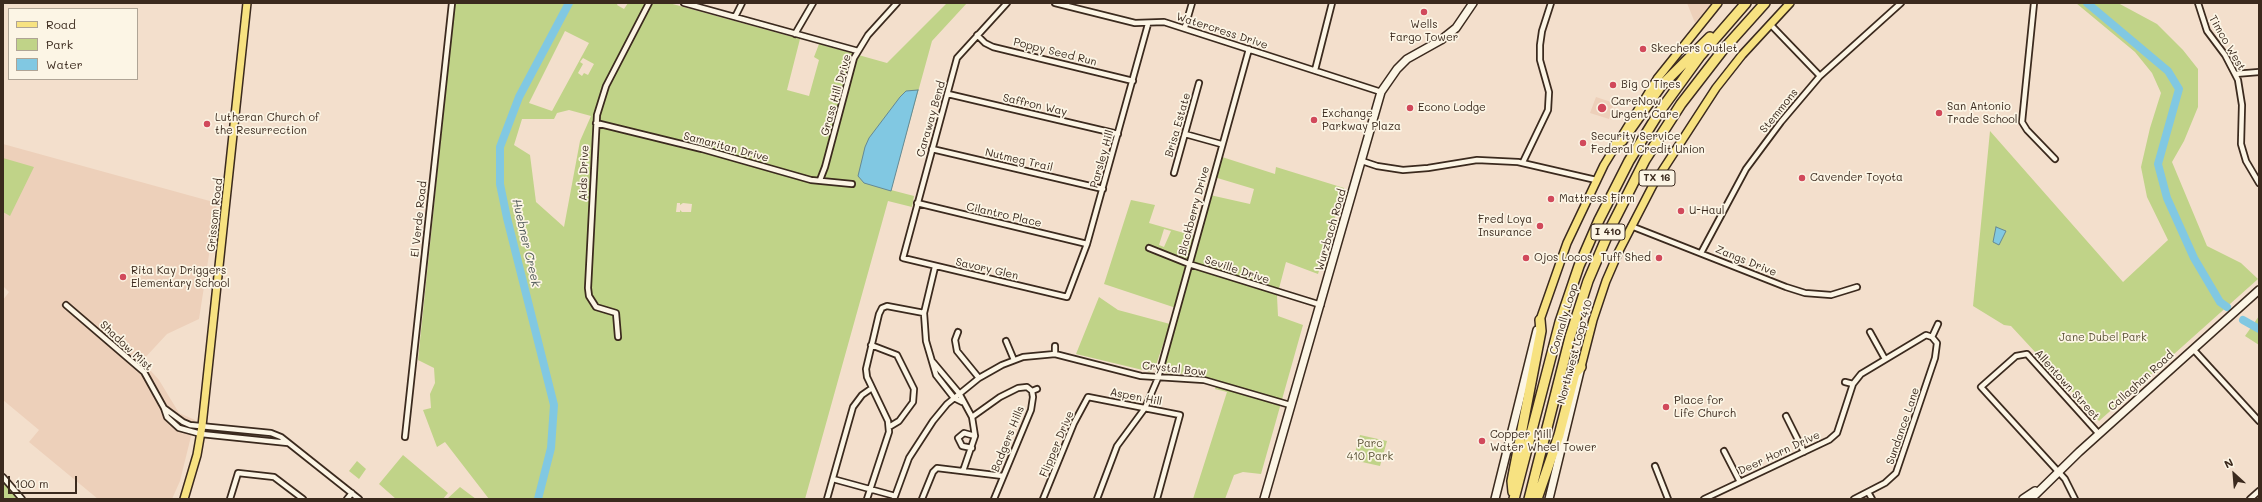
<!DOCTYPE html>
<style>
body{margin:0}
#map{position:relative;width:2262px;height:502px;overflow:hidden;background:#f3dfcc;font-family:Mali,sans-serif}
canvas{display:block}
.frame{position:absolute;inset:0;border:4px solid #3b2a1e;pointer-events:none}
.legend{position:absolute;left:8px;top:8px;width:130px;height:72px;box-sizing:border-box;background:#fcf5e5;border:1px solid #afa495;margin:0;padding:5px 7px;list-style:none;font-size:12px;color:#3b2a1e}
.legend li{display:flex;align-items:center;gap:8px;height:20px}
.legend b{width:20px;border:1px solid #afa495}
.north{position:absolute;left:2214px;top:454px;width:40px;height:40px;-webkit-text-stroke:3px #fcf5e5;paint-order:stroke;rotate:334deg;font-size:11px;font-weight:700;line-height:16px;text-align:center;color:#3b2a1e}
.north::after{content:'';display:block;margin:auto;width:14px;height:18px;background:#3b2a1e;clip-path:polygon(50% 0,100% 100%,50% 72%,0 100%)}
.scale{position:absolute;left:8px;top:476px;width:69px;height:18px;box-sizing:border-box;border:2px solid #3b2a1e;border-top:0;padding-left:5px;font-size:12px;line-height:14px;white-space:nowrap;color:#3b2a1e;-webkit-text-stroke:3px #fcf5e5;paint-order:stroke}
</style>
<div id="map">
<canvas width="2262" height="502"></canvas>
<div class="frame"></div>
<ul class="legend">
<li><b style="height:5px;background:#f7e281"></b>Road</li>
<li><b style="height:11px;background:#c0d388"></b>Park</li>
<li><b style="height:11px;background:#81c8e2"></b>Water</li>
</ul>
<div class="north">N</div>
<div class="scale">100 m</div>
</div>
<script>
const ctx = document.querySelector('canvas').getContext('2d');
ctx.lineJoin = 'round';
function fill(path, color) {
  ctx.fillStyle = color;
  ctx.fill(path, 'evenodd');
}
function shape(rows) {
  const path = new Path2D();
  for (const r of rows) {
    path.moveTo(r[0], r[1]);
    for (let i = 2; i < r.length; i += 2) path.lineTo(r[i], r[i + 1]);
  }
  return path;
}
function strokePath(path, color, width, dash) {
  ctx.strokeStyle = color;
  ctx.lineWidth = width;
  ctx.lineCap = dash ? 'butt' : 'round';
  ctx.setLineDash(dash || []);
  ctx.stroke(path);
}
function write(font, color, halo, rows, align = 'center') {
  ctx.font = font + ' Mali,sans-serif';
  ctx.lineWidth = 3.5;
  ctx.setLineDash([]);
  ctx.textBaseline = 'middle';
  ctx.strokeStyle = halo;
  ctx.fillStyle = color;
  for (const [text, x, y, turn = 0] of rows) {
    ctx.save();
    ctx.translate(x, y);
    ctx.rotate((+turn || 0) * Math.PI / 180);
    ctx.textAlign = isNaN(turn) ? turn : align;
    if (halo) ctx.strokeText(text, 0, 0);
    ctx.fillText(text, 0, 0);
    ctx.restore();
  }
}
const built = shape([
 [1687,3,1712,3,1695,23],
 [1596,97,1614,103,1609,119,1590,113],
 [3,144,217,203,199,319,167,334,142,361,159,380,179,413,195,420,180,481,172,499,98,499,29,442,39,430,3,400,3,300,9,292,3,286]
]);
const green = shape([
 [455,3,618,3,617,5,624,9,628,3,669,3,800,39,787,90,809,96,819,60,814,57,819,44,887,63,947,3,967,3,932,41,891,190,914,196,912,207,888,201,805,499,489,499,445,442,437,447,423,410,431,408,430,394,435,383,434,368,418,360],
 [565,31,589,43,552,111,529,103],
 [583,58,594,64,588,75,584,73,582,76,578,73,583,64,580,62],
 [569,110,591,116,580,141,564,227,536,202,530,155,514,145,522,119,554,119,557,113],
 [677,203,680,203,680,205,683,203,692,204,691,212,682,212,680,210,680,212,676,212],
 [2076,3,2118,3,2157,24,2183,50,2198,69,2198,107,2184,141,2172,162,2207,246,2241,263,2258,279,2099,421,2011,326,2004,325,1973,306,1990,131,2123,282,2168,240,2147,197,2141,167,2150,128,2161,93,2152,73,2135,52],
 [1219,156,1275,174,1276,167,1344,188,1318,274,1286,262,1277,296,1278,316,1303,325,1261,474,1243,472,1234,475,1225,499,1193,499,1227,392,1215,389,1218,380,1186,374,1166,373,1163,368,1179,309,1104,284,1131,200,1155,205,1149,223,1198,237,1210,195,1250,204,1254,189,1214,177],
 [1164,229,1171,231,1164,247,1159,245],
 [3,158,34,167,10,216,3,212],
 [1099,297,1118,310,1170,324,1155,368,1151,372,1076,354],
 [2259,316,2259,345,2245,336],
 [1360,435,1387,441,1380,466,1353,460],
 [403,455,448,493,443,499,396,499,379,484],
 [357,461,366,469,359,479,349,471],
 [3,481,7,485,17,499,3,499],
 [460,487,476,499,447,499]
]);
const water = shape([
 [918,90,891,191,864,183,858,176,865,147,869,138,900,97,906,91,918,90],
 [1996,227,2006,231,1999,245,1993,242,1996,227]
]);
const river = shape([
 [2087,3,2168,71,2179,89,2158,164,2167,198,2194,258,2220,302,2227,307],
 [2243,320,2259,329],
 [538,499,551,448,554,405,507,218,500,184,500,147,519,97,569,3]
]);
const minor = shape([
 [684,3,858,51],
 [1007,3,957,58,903,258,1067,297,1087,244,1148,24],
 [1055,3,1135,23,1164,22,1381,92],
 [2034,3,2022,122,2027,130,2055,159],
 [2198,3,2207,31,2225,55,2238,80,2242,105,2241,144,2246,161,2259,183],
 [735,17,742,3],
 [1770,24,1820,76],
 [1185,27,1192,3],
 [795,34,813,3],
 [977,35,985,43,993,47,1133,81],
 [1315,70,1332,3],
 [2235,74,2259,72],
 [948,94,1118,134],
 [596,123,702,149,811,180,852,184],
 [1185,134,1221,144],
 [932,149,1103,189],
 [1362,161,1377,166,1403,170,1428,168,1477,160,1518,162,1596,180],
 [1523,162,1548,110,1549,92,1540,60,1540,45,1542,31,1551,3],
 [1174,173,1199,83],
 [820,180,825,167,854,58,868,35,897,3],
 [917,203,1087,244],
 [1631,226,1786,287,1805,293,1831,295,1857,287],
 [1149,248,1189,264,1321,305],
 [1701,253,1746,169,1781,122,1820,76,1901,3],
 [935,267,924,313,926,341,936,375,954,398,962,402],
 [66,305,144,372,164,408,167,417,179,428,201,434,288,443],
 [958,332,955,340,957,351,979,378],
 [1870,332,1885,359],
 [618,337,616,313,596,307,589,296,588,288,597,115,606,86,649,3],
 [1932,337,1938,324],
 [1006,341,1014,360],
 [871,345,897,355,914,389,913,402,899,421,889,427],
 [2193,349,2259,421],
 [1055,354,1055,346],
 [933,362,959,393,972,417,975,436,963,471],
 [1845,382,1853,384],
 [1032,391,1037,389],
 [164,408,183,422,190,425,271,433,281,437,359,499],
 [1786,416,1804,452],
 [972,417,1000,397,1018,388,1027,387,1032,391],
 [405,437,452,3],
 [972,448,962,446,958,438,964,433,975,436],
 [1724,451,1740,482],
 [1655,466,1668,499],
 [3,477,22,499],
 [833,479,895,496],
 [1868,492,1872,499],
 [230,499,238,473,274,477,303,499],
 [347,499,352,493],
 [827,499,853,407,862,395,872,388],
 [867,499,889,432,888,421,867,377,866,369,879,314,882,308,887,306,924,313],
 [894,499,909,458,933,421,947,404,979,378,1002,365,1023,357,1055,354,1141,376,1204,380,1290,405],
 [922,499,933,472,937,468,1003,476],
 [994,499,1031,410,1033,397,1032,391],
 [1043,499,1074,423,1088,397,1180,415,1157,499],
 [1097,499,1117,446,1145,408,1158,378,1249,49],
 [1704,499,1829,440,1837,433,1853,384,1861,374,1926,335,1932,337],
 [1854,499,1885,483,1896,473,1935,358,1937,343,1932,337],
 [2075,499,2065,479,1981,387,2016,356,2027,354,2099,434],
 [2250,499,2259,491]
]);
const secondary = shape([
 [1264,499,1381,92,1397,69,1407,59,1441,40,1456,28,1473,3],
 [1495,499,1537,330],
 [1549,499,1581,367],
 [2023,499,2035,491],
 [2031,499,2079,452,2259,290]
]);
const primary = shape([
 [1540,320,1567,243,1604,165,1657,79,1718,3],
 [1581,367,1593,320,1606,281,1619,251,1653,185,1716,88,1742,55,1790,3],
 [184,499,197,455,202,426,247,3]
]);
const motorway = shape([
 [1616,144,1622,141,1661,86,1710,37],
 [1513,492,1512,481,1541,331,1540,320],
 [1514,499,1560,322,1579,266,1599,220,1629,161,1660,111,1700,56,1746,3],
 [1529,499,1570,337,1588,281,1611,227,1645,160,1681,104,1722,51,1765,3],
 [1537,499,1559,435,1575,373,1581,367]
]);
const markers = [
 [1424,12,4,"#d1495b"],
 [1643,49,4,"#d1495b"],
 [1613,85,4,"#d1495b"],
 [1410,108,4,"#d1495b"],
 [1602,108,5,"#d1495b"],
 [1939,113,4,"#d1495b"],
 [1314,120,4,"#d1495b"],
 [207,124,4,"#d1495b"],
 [1583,143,4,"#d1495b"],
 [1802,178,4,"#d1495b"],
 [1551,199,4,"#d1495b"],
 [1681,211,4,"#d1495b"],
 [1540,226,4,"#d1495b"],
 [1526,258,4,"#d1495b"],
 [1659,258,4,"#d1495b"],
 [123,277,4,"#d1495b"],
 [1666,407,4,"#d1495b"],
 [1482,441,4,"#d1495b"]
];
const shields = [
 [1657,178,36],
 [1608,232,34]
];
const shieldNames = [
 ["TX 16",1657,178],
 ["I 410",1608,232]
];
const poiNames = [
 ["Wells",1424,25,"center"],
 ["Fargo Tower",1424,38,"center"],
 ["Skechers Outlet",1651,49],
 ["Big O Tires",1621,85],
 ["CareNow",1611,102],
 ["Urgent Care",1611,115],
 ["San Antonio",1947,107],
 ["Trade School",1947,120],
 ["Econo Lodge",1418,108],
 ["Exchange",1322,114],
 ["Parkway Plaza",1322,127],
 ["Lutheran Church of",215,118],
 ["the Resurrection",215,131],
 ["Security Service",1591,137],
 ["Federal Credit Union",1591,150],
 ["Cavender Toyota",1810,178],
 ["Mattress Firm",1559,199],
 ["U-Haul",1689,211],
 ["Fred Loya",1532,220,"right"],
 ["Insurance",1532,233,"right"],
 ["Ojos Locos",1534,258],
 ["Tuff Shed",1651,258,"right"],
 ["Rita Kay Driggers",131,271],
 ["Elementary School",131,284],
 ["Place for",1674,401],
 ["Life Church",1674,414],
 ["Copper Mill",1490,435],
 ["Water Wheel Tower",1490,448]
];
const streetNames = [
 ["Watercress Drive",1222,31,18],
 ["Timco West",2227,43,60],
 ["Poppy Seed Run",1055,52,14],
 ["Grass Hill Drive",836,95,-74],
 ["Saffron Way",1035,105,13],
 ["Stemmons",1779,111,-51],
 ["Caraway Bend",931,119,-74],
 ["Brisa Estate",1178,125,-74],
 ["Samaritan Drive",726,147,15],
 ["Parsley Hill",1102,159,-74],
 ["Nutmeg Trail",1019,160,13],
 ["Aids Drive",584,173,-88],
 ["Blackberry Drive",1194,211,-75],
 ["Grissom Road",215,215,-84],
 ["Cilantro Place",1004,215,13],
 ["El Verde Road",419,219,-84],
 ["Wurzbach Road",1331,230,-74],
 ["Zangs Drive",1746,261,22],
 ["Savory Glen",987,269,13],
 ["Seville Drive",1237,270,18],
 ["Connally Loop",1564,319,-73],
 ["Shadow Mist",126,346,43],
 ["Northwest Loop 410",1575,352,-75],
 ["Crystal Bow",1174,369,6],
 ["Callaghan Road",2141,381,-42],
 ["Allentown Street",2067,385,48],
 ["Aspen Hill",1136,397,11],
 ["Sundance Lane",1903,426,-71],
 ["Badgers Hills",1008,439,-68],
 ["Flipper Drive",1057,444,-67],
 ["Deer Horn Drive",1779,453,-25]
];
const parkNames = [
 ["Jane Dubel Park",2103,338],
 ["Parc",1370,444],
 ["410 Park",1370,457]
];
const waterNames = [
 ["Huebner Creek",526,243,77]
];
fill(built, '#edd0ba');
fill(green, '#c0d388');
fill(water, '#81c8e2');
strokePath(water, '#658994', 1);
strokePath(river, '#81c8e2', 8);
strokePath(minor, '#3b2a1e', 8);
strokePath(secondary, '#3b2a1e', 10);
strokePath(primary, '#3b2a1e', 10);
strokePath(motorway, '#3b2a1e', 12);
strokePath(minor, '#fcf5e5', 4.5);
strokePath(secondary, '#fcf5e5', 7);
strokePath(primary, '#f7e281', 7);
strokePath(motorway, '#f7e281', 9);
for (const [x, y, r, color] of markers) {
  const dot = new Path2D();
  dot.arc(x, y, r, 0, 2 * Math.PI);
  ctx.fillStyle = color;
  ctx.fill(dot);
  strokePath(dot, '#fcf5e5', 1.5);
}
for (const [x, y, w] of shields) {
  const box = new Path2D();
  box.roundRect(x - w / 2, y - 8, w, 16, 3);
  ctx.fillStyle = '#fcf5e5';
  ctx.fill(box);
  strokePath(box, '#3b2a1e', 1);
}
write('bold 10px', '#3b2a1e', null, shieldNames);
write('11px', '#3b2a1e', '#fcf5e5', poiNames, 'left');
write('11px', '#3b2a1e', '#fcf5e5', streetNames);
write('11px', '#5c5438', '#fcf5e5', parkNames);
write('italic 12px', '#505959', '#fcf5e5', waterNames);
</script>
